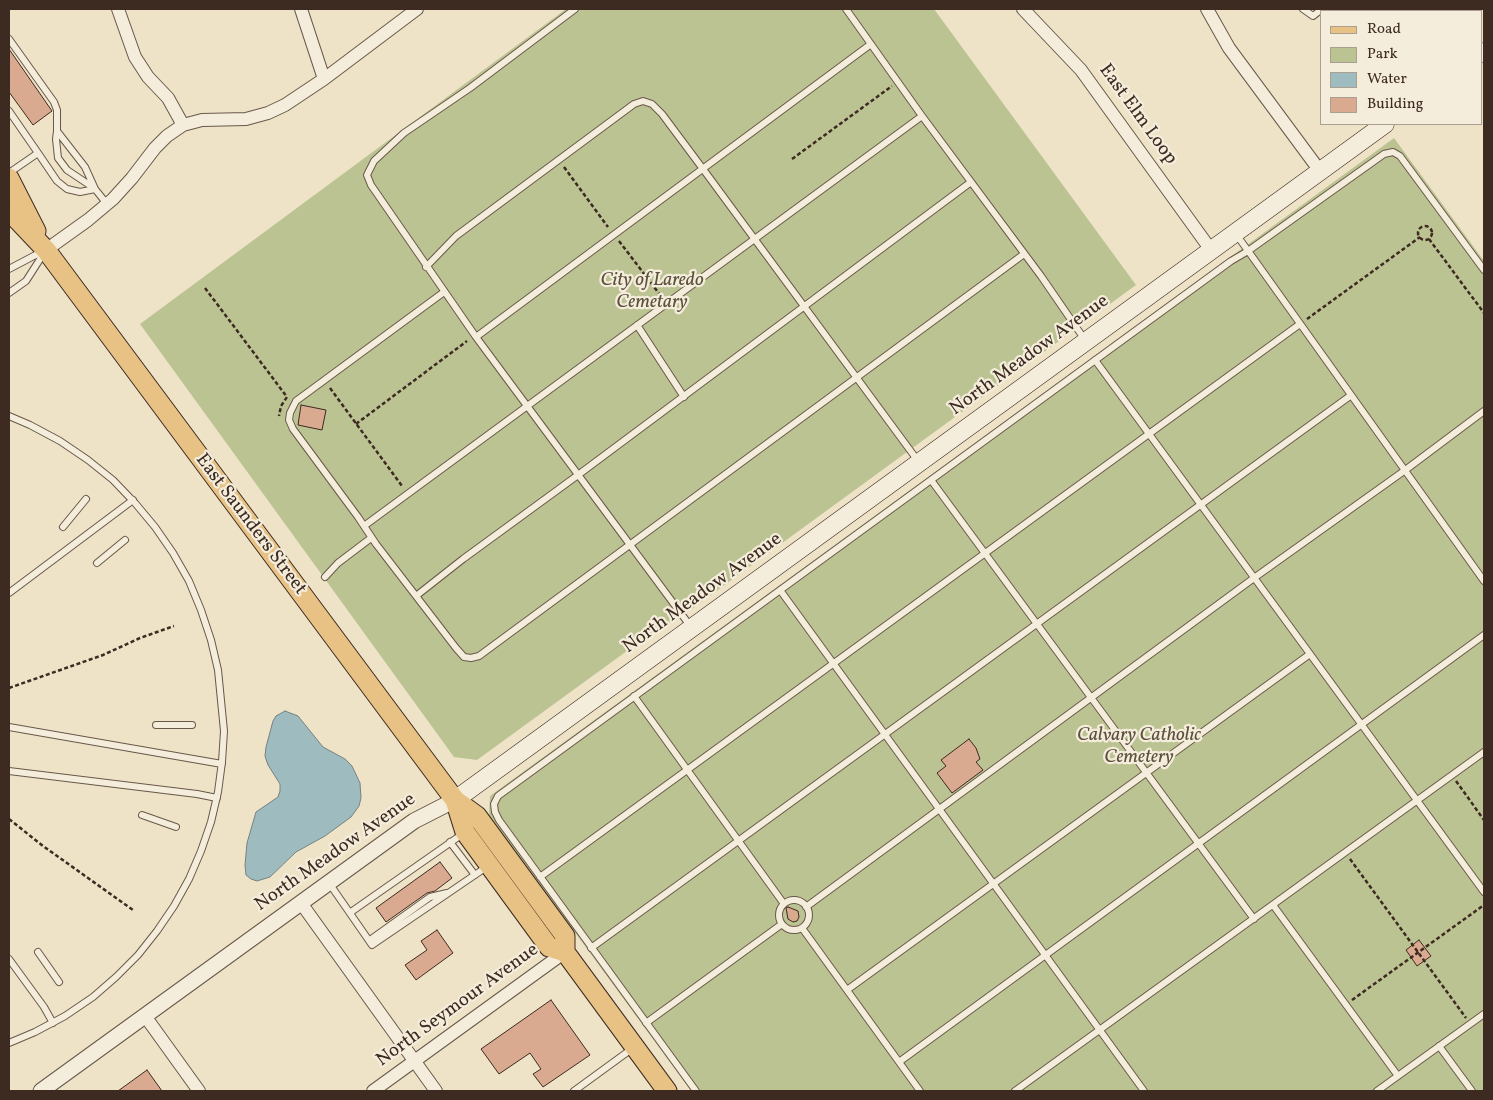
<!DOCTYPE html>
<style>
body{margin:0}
#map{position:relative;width:1493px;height:1100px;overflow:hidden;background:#eee3c7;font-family:Vollkorn,serif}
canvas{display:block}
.frame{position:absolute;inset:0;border:10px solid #3d2a21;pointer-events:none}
.legend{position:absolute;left:1320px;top:10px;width:162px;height:115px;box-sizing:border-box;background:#f4eddb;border:1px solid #ab9f91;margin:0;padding:6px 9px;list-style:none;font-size:15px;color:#3d2a21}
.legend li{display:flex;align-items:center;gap:10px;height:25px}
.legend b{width:25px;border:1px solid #ab9f91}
</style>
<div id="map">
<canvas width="1493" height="1100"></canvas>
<div class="frame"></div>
<ul class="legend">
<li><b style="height:6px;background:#e7c284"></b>Road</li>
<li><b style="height:14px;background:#bcc393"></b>Park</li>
<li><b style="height:14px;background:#9ebbc0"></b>Water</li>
<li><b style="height:14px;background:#d9a990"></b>Building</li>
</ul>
</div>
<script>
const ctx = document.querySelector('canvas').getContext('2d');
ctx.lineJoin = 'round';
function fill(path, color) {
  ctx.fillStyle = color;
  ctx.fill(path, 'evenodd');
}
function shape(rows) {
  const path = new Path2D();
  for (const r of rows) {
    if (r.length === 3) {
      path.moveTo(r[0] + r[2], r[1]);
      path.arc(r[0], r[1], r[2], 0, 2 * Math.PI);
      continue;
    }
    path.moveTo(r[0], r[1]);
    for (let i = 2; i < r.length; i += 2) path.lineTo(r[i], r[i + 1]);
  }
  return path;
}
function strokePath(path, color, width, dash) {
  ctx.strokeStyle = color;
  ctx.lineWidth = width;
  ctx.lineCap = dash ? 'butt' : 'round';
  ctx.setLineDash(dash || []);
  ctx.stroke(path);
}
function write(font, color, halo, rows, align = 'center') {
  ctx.font = font + ' Vollkorn,serif';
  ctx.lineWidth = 4.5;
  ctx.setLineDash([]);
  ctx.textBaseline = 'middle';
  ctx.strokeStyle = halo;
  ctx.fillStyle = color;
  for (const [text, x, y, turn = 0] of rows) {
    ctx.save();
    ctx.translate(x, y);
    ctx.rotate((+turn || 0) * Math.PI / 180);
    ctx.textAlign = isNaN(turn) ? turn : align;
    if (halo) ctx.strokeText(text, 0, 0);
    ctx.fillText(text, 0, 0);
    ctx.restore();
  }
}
const green = shape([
 [566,9,934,9,1136,285,678,619,653,632,477,760,454,757,140,324],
 [1394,138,1484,261,1484,1091,691,1091,489,815,490,796]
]);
const water = shape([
 [285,711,298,716,323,747,345,759,352,766,360,783,361,798,359,806,351,817,325,836,296,852,270,877,257,881,251,879,246,875,245,865,247,843,256,812,278,797,280,791,280,784,268,765,265,756,266,747,273,721,276,716,285,711]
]);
const building = shape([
 [9,49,52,111,33,125,9,92,9,49],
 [301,405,326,410,322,430,298,425,301,405],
 [969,739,976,748,980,759,976,762,983,770,952,793,937,773,946,766,941,760,969,739],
 [440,862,452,878,435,891,427,893,386,922,376,908,440,862],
 [788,907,798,911,799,917,797,921,793,922,788,919,786,908,788,907],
 [437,930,453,953,416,980,405,965,427,950,421,941,437,930],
 [1419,940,1431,956,1417,966,1406,950,1419,940],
 [551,1000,590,1055,543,1087,533,1074,541,1069,530,1053,499,1074,481,1049,551,1000],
 [147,1070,162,1091,118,1091,147,1070]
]);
const path = shape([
 [792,159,892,86],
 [564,167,608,227],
 [1425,233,7],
 [1429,239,1484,313],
 [619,241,661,296],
 [205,288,287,397,281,406,279,416],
 [1307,319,1420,237],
 [330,388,402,486],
 [356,424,467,341],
 [9,688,103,655,140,638,174,626],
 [1456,781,1484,820],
 [9,819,43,846,133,910],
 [1350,859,1466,1018],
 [1352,1000,1484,905]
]);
const service = shape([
 [575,9,470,88,404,133,374,161,367,175,371,185,476,337,691,627],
 [846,9,922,116,1041,276,1085,340],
 [1303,9,1313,16,1322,9],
 [9,39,54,102,57,110,57,131,85,167,95,189,107,204],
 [9,111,38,153,9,173],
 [57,131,56,139,58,158,67,170,94,188],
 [38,153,57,181,67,189,80,192,95,189],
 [1236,234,1484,581],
 [426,267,456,236,634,104,643,101,652,104,662,114,703,169,918,461],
 [9,269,45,250],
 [444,292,296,401,290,413,289,420,293,429,358,517,376,544,456,648,464,657,471,658,479,656,1024,254],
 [9,293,26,281,44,253],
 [637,325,684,397],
 [476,337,871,44],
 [1095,360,1484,892],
 [9,416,30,425,60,441,88,460,113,480,135,503,155,527,173,553,189,581,201,610,211,640,218,670,224,731,222,762,218,792,211,822,201,851,189,879,174,906,157,931,138,955,116,977,93,997,65,1016,35,1032,9,1043],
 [931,480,1254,919],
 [364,526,922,116],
 [63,527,86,499],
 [97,563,125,540],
 [325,577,338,563,371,538],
 [780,590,1144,1091],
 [9,593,133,500],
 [416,596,463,559,578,475,971,182],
 [634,696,784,904],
 [156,725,192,725],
 [9,727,222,764],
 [9,771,197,794,217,798],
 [142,815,176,827],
 [450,842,475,875],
 [540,877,1300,324],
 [329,883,372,945,488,866],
 [794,915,15],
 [1273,905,1398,1076],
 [806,907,1254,578,1404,471,1484,411],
 [351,912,464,833],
 [802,928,920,1091],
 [370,940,430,897,447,893],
 [591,948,1350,396],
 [38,952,59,982],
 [9,959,44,1007,53,1023],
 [847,990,1310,654],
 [646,1023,782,924],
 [1439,1046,1472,1091],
 [899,1062,1484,635],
 [574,1091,633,1048],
 [696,1091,499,820,495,812,494,804,498,796,1231,261,1248,251,1384,154,1393,152,1400,156,1484,270],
 [1015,1091,1484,752],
 [1377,1091,1484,1014]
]);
const minor = shape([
 [118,9,135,57,148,77,168,98,183,125],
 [301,9,324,79],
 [1023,9,1081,70,1211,250],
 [1207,9,1229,48,1320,171],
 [46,250,88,220,113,199,132,178,155,148,167,136,183,125,202,120,246,119,268,113,285,105,324,79,417,9],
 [301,903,436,1091],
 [145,1016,199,1091],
 [373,1091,565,952]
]);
const tertiary = shape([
 [41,1091,414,821,455,800]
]);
const secondary = shape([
 [1482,53,1484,52],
 [455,800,1385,124]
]);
const primary = shape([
 [9,178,36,231],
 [9,211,46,250,455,800,477,816,565,936,565,952,667,1091],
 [455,800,465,832,549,947,565,952]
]);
const streetNames = [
 ["East Elm Loop",1137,115,54],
 ["North Meadow Avenue",1030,356,-36],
 ["East Saunders Street",250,525,53],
 ["North Meadow Avenue",703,594,-36],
 ["North Meadow Avenue",336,853,-35],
 ["North Seymour Avenue",458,1006,-36]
];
const parkNames = [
 ["City of Laredo",652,282],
 ["Cemetary",652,304],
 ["Calvary Catholic",1139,737],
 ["Cemetery",1139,759]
];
fill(green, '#bcc393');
fill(water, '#9ebbc0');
strokePath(water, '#778180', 1);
fill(building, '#d9a990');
strokePath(building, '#3d2a21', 1);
strokePath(service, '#69584a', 8);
strokePath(minor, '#69584a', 14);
strokePath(tertiary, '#69584a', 17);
strokePath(secondary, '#3d2a21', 19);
strokePath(primary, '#3d2a21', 21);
strokePath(path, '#3d2a21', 2.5, [4, 2.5]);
strokePath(service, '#f4eddb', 6);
strokePath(minor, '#f4eddb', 12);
strokePath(tertiary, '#f4eddb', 15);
strokePath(secondary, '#f4eddb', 18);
strokePath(primary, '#e7c284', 19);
write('19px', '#3d2a21', '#f4eddb', streetNames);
write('italic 19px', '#5d503e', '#f4eddb', parkNames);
</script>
